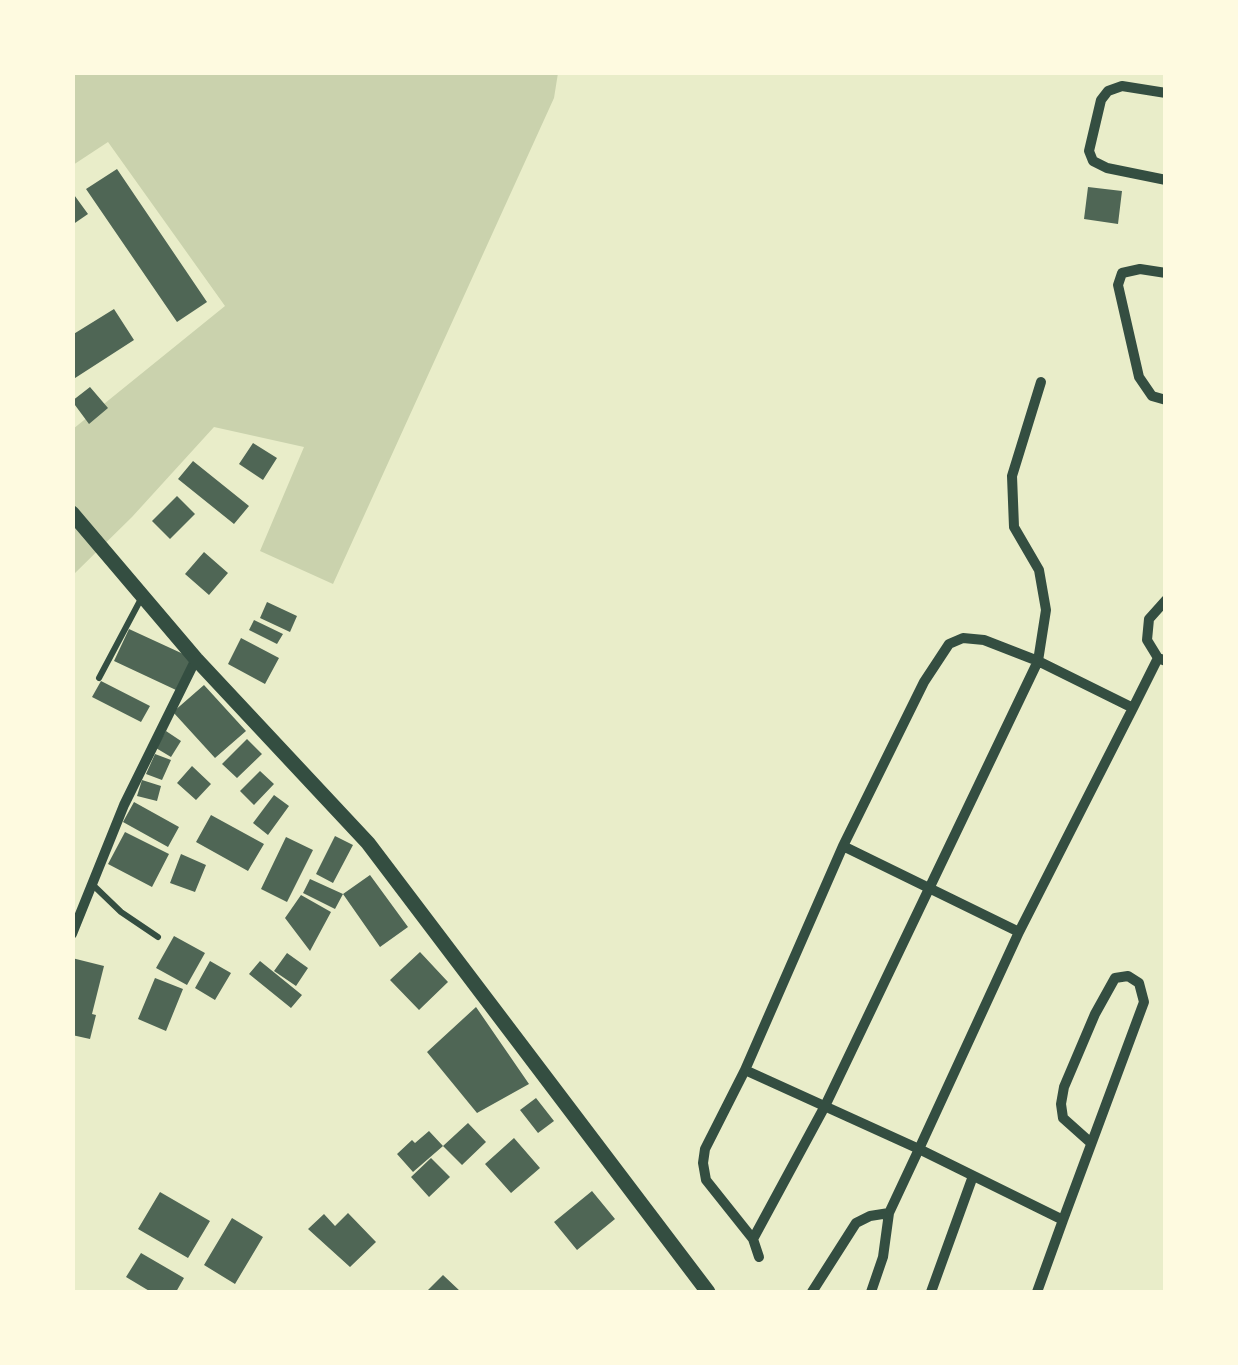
<!DOCTYPE html>
<style>
body{margin:0}
#map{position:relative;width:1238px;height:1365px;overflow:hidden;background:#e9edc9;font-family:"Archivo Narrow",sans-serif}
canvas{display:block}
.frame{position:absolute;inset:0;border:75px solid #fefae0;pointer-events:none}
</style>
<div id="map">
<canvas width="1238" height="1365"></canvas>
<div class="frame"></div>
</div>
<script>
const ctx = document.querySelector('canvas').getContext('2d');
ctx.lineJoin = 'round';
function fill(path, color) {
  ctx.fillStyle = color;
  ctx.fill(path, 'evenodd');
}
function shape(rows) {
  const path = new Path2D();
  for (const r of rows) {
    path.moveTo(r[0], r[1]);
    for (let i = 2; i < r.length; i += 2) path.lineTo(r[i], r[i + 1]);
  }
  return path;
}
function strokePath(path, color, width, dash) {
  ctx.strokeStyle = color;
  ctx.lineWidth = width;
  ctx.lineCap = dash ? 'butt' : 'round';
  ctx.setLineDash(dash || []);
  ctx.stroke(path);
}
const green = shape([
 [73,73,558,73,554,98,333,584,260,551,304,447,214,427,132,517,73,575,73,429,225,306,108,142,73,165]
]);
const building = shape([
 [117,169,207,302,177,322,86,189],
 [1088,187,1122,191,1118,224,1084,219],
 [72,192,88,214,72,225],
 [114,309,134,340,72,380,72,335],
 [90,387,108,408,89,424,72,401],
 [253,443,277,458,263,480,239,464],
 [193,461,249,506,234,524,178,479],
 [177,496,195,514,170,539,152,521],
 [204,552,228,573,209,595,185,574],
 [267,602,297,616,290,632,260,618],
 [254,620,283,634,277,644,249,630],
 [129,629,192,658,176,690,114,661],
 [241,638,279,658,265,684,228,664],
 [101,681,150,706,141,722,92,697],
 [204,685,246,731,215,758,173,712],
 [166,731,181,741,171,757,156,748],
 [247,739,262,754,237,778,222,764],
 [155,754,171,760,162,780,146,774],
 [192,766,211,784,196,800,177,783],
 [260,771,274,784,254,805,240,791],
 [142,780,161,786,157,801,137,796],
 [274,795,289,806,268,835,253,823],
 [134,802,179,827,168,847,123,822],
 [211,815,264,844,248,871,196,842],
 [125,832,169,854,152,887,108,864],
 [335,836,353,845,333,883,316,874],
 [286,837,313,850,287,902,261,889],
 [181,854,206,865,195,892,170,883],
 [370,875,408,927,380,947,343,894],
 [310,879,343,894,335,909,303,893],
 [301,895,331,912,310,951,285,918],
 [174,936,205,953,187,985,156,968],
 [420,952,448,982,419,1010,390,980],
 [287,953,308,968,296,986,274,971],
 [72,958,104,966,92,1014,96,1015,90,1039,72,1035],
 [210,961,231,973,215,1000,195,988],
 [260,961,302,995,291,1008,249,974],
 [155,978,183,989,166,1031,138,1019],
 [476,1007,529,1084,477,1113,427,1052],
 [536,1098,554,1121,538,1133,520,1110],
 [468,1123,486,1142,462,1165,443,1146],
 [429,1131,443,1146,413,1172,397,1154,412,1140,415,1143],
 [514,1138,540,1168,511,1193,485,1164],
 [431,1158,450,1177,429,1197,411,1177],
 [592,1191,615,1219,577,1250,554,1222],
 [160,1192,210,1221,188,1258,138,1229],
 [348,1213,376,1242,350,1267,308,1229,324,1214,335,1226],
 [232,1218,263,1237,235,1284,204,1265],
 [141,1253,184,1278,176,1292,151,1292,126,1277],
 [443,1275,461,1292,426,1292]
]);
const service = shape([
 [99,678,142,597],
 [93,885,121,912,158,937]
]);
const minor = shape([
 [1166,93,1122,86,1108,91,1101,100,1089,151,1093,161,1107,168,1166,180],
 [1166,273,1140,269,1122,273,1118,285,1139,377,1152,396,1166,400],
 [1166,600,1149,619,1147,640,1158,658,1166,661],
 [1133,708,1158,658],
 [843,846,1019,932],
 [72,934,124,805,196,659],
 [745,1070,919,1149,889,1213,883,1257,871,1292],
 [1063,1220,1144,1002,1139,983,1128,976,1115,978,1095,1014,1064,1087,1061,1104,1063,1118,1091,1143],
 [753,1239,825,1106,1038,661,1133,708,1019,932,919,1149,1063,1220,1037,1292],
 [759,1257,753,1239,706,1180,703,1163,705,1149,745,1070,843,846,924,682,949,644,963,638,984,640,1038,661,1046,610,1039,570,1014,527,1012,476,1041,382],
 [812,1292,856,1223,870,1216,889,1213],
 [931,1292,973,1176]
]);
const tertiary = shape([
 [72,513,196,659,368,843,708,1292]
]);
fill(green, '#cad2ad');
fill(building, '#4f6655');
strokePath(service, '#344e41', 6);
strokePath(minor, '#344e41', 10);
strokePath(tertiary, '#344e41', 15);
</script>
